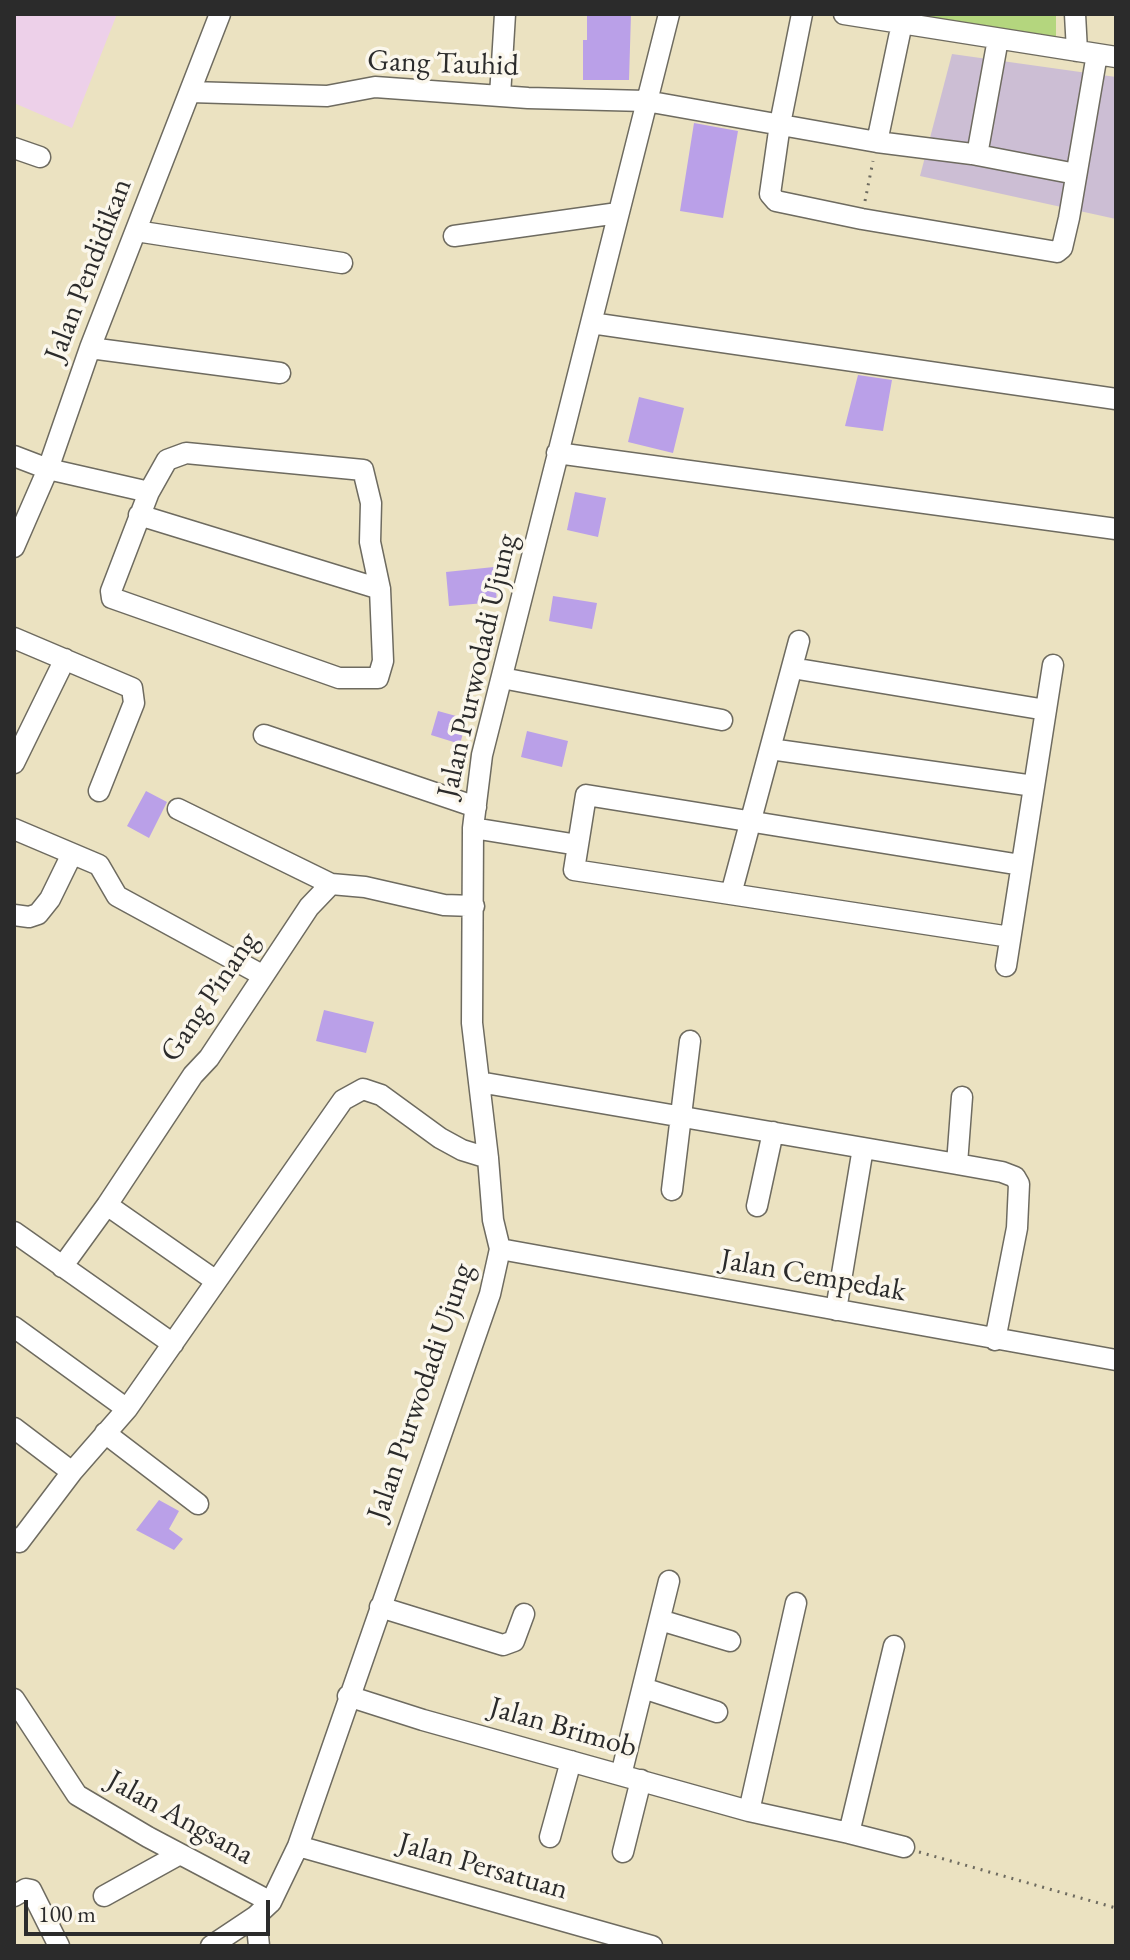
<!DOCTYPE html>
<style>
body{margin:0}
#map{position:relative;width:1130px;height:1960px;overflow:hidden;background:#ebe2c1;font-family:"EB Garamond",serif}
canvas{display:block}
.frame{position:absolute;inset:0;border:16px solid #2b2b2b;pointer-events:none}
.scale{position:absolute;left:24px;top:1900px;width:246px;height:36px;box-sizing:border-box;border:4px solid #2b2b2b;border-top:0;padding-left:10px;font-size:24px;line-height:28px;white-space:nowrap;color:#2b2b2b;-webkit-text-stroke:6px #fbf7ec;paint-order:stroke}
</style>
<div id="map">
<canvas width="1130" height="1960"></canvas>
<div class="frame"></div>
<div class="scale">100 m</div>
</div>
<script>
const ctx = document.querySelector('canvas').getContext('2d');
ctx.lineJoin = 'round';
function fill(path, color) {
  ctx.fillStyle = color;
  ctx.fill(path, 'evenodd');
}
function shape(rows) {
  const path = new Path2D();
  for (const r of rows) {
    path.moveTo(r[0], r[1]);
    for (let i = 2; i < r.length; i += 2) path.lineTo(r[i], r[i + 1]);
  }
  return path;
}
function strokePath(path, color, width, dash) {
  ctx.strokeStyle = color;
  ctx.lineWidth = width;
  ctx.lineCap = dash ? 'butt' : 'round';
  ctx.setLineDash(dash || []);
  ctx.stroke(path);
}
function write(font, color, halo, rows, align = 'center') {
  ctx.font = font + ' "EB Garamond",serif';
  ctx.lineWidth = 7;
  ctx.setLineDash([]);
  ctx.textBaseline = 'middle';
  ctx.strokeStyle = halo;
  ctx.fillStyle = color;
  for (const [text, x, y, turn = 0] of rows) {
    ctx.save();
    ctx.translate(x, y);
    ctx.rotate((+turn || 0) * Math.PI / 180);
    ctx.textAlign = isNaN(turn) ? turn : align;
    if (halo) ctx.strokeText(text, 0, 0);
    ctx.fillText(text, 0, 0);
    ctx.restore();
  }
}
const built = shape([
 [14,14,117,14,72,128,14,103]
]);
const industrial = shape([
 [952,54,1116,77,1116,219,920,176]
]);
const green = shape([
 [903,14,1056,14,1056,43]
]);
const building = shape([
 [587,14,631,14,629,80,583,80,583,40,587,40],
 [694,123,738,131,723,218,680,211],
 [858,375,892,380,883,431,845,426],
 [639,397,684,408,673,453,628,442],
 [575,492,606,498,598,537,567,530],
 [494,567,497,602,449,606,446,572],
 [553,596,597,603,592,629,549,621],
 [438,711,467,719,460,744,431,735],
 [527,731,568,741,562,767,521,757],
 [146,791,167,802,149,838,127,826],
 [324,1010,374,1022,366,1053,316,1041],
 [159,1500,179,1511,169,1529,183,1539,174,1550,136,1530]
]);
const path = shape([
 [865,201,873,161],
 [919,1852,1116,1908]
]);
const minor = shape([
 [802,14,780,124,770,194,776,201,862,219,1057,252,1062,248,1069,218,1097,54],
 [844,14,1116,57],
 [1075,14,1077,51],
 [190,92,327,96,375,87,528,98,646,101,877,142,972,154,1076,174],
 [500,96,505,14],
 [877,142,902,23],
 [14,148,40,157],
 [977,155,998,39],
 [136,231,342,263],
 [454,236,618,213],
 [591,323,1116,399],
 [90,348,280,373],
 [186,453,363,470,371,503,370,542,380,589,383,661,378,678,339,678,112,598,111,591,149,492,167,460,186,453],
 [557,453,1116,529],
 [14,456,48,469,149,492],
 [139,515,380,589],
 [14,547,48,469,90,348,220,14],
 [14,638,132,688,134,703,99,791],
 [792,668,1046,710],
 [502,678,722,720],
 [264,735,476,807],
 [770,749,1034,786],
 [14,763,65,659],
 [178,809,331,884],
 [473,828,578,845],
 [14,829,99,865,117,896,262,975],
 [731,894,799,641],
 [14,915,29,917,38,914,50,899,72,854],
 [1010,937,574,870,586,795,1021,865],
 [1006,966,1053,665],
 [479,1082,957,1164,962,1097],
 [957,1164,1002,1172,1015,1177,1019,1184,1017,1228,995,1340],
 [672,1190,690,1041],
 [107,1205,216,1281],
 [757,1206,773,1132],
 [14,1232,173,1344],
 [500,1249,1116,1360],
 [62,1267,107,1205,193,1075,209,1058,309,907,331,884,365,887,444,905,474,906],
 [836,1310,863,1148],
 [14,1327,127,1409],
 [14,1428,72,1472],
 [105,1433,198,1504],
 [14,1538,19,1542,72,1472,127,1409,343,1100,363,1089,381,1095,440,1138,462,1150,488,1158],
 [380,1607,503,1645,514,1641,524,1614],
 [660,1620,730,1641],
 [643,1688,717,1712],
 [348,1696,423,1720,749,1811,849,1833,894,1646],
 [14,1699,77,1795,148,1837,271,1902],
 [621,1775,669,1581],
 [749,1811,796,1603],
 [849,1833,904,1847],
 [550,1837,571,1761],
 [298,1846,652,1946],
 [623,1852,641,1780],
 [14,1896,26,1889,31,1890,59,1946],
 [104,1896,180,1854],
 [256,1916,259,1946],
 [211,1946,256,1916,271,1902,298,1846,490,1294,500,1249,493,1220,488,1158,472,1023,473,828,482,755,669,14]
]);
const streetNames = [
 ["Gang Tauhid",443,64,2],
 ["Jalan Pendidikan",89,270,-69],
 ["Jalan Purwodadi Ujung",478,666,-77],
 ["Gang Pinang",210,997,-56],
 ["Jalan Cempedak",813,1276,10],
 ["Jalan Purwodadi Ujung",421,1392,-71],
 ["Jalan Brimob",563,1728,16],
 ["Jalan Angsana",180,1818,29],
 ["Jalan Persatuan",483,1867,16]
];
fill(built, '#edd0e9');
fill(industrial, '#ccbed4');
fill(green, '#b4d67e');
fill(building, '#baa0e8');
strokePath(minor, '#6e6b60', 23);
strokePath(path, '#6e6b60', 3, [2, 6]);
strokePath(minor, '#fff', 20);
write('30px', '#2b2b2b', '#fbf7ec', streetNames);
</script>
